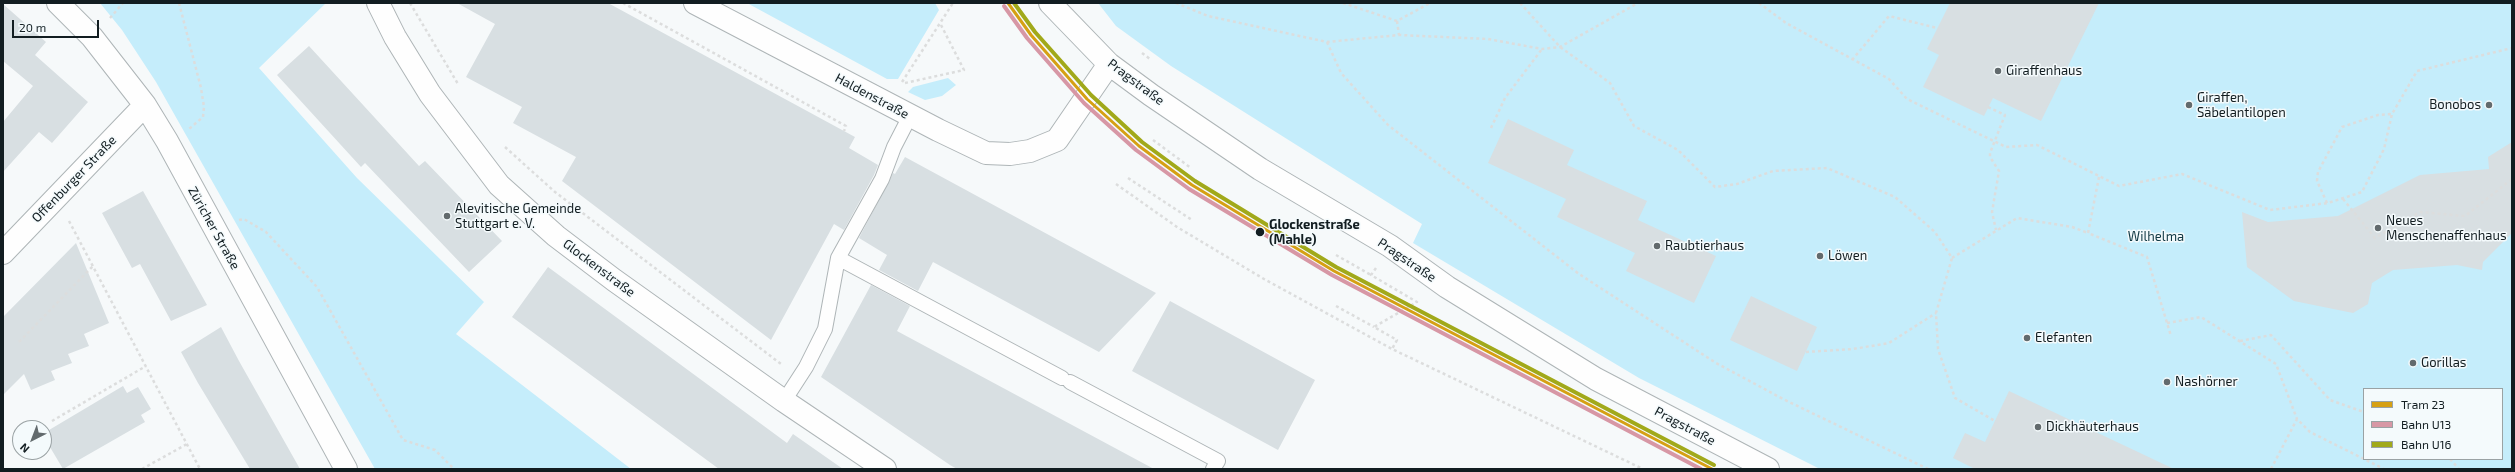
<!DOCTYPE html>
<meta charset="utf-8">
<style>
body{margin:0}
#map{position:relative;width:2515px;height:472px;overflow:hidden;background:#f6f9fa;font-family:"Exo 2",sans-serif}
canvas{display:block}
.frame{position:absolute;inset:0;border:4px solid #121d21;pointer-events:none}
.legend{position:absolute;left:2363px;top:388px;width:140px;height:72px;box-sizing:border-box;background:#f4fafc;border:1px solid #9aa2a4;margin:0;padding:5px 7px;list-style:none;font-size:12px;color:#121d21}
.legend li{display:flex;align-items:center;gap:8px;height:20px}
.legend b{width:20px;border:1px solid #9aa2a4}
.north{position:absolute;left:12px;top:420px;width:40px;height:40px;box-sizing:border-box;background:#f4fafc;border:1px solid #9aa2a4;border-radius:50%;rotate:222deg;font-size:11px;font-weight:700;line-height:16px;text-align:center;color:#121d21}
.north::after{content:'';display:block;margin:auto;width:14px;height:18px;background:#626a6d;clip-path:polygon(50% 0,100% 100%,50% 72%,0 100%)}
.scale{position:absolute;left:12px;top:20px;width:87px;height:18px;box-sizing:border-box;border:2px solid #121d21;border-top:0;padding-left:5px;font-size:12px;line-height:14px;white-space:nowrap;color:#121d21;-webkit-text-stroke:3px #f4fafc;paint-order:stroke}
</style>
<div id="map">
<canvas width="2515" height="472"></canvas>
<div class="frame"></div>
<ul class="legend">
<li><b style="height:5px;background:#d6a013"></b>Tram 23</li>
<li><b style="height:5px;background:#d797a5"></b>Bahn U13</li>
<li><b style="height:5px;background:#a1a91a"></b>Bahn U16</li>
</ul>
<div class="north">N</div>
<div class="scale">20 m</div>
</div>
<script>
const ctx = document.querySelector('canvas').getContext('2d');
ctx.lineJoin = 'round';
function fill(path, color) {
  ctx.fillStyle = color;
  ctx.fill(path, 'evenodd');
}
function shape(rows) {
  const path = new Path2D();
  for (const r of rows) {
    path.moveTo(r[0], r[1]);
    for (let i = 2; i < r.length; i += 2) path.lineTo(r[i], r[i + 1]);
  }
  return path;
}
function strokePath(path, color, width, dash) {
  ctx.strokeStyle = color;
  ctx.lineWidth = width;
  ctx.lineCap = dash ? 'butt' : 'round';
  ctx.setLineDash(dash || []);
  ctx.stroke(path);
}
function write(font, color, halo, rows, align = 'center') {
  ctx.font = font + ' "Exo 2",sans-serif';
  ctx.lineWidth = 3;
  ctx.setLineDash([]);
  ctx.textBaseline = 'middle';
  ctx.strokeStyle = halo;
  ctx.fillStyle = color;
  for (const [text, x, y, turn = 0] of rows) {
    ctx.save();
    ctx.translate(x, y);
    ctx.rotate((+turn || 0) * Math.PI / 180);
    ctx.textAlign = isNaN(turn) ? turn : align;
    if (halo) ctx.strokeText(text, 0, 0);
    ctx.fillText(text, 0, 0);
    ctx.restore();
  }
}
const green = shape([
 [100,3,326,3,259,68,357,178,484,302,456,334,631,469,375,469,156,82,122,30],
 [747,3,935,3,939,10,898,79,887,79],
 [1098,3,2512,3,2512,469,1820,469,1639,378,1413,243,1422,224,1171,66,1116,26],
 [2364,389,2502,389,2502,459,2364,459],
 [948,78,956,85,942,96,925,100,908,92,913,87]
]);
const building = shape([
 [457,3,608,3,855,137,849,148,878,165,874,175,844,230,834,224,771,340,562,181,576,157,513,123,522,107,466,77,495,24],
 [1950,3,2099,3,2041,121,1993,98,1984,116,1923,87,1939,55,1927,49],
 [3,4,46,42,35,55,88,102,52,143,39,132,3,172,3,122,33,86,3,61],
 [309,46,419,166,425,161,502,241,469,272,365,163,361,167,277,75],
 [1508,119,1574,150,1567,165,1647,201,1638,220,1716,256,1694,303,1626,271,1635,253,1557,217,1566,199,1488,163],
 [2512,142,2512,233,2483,262,2482,270,2457,265,2393,270,2372,283,2368,304,2353,313,2294,301,2247,267,2242,212,2268,222,2338,216,2420,175,2489,169,2488,157],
 [905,157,1143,286,1156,293,1099,352,933,262,918,291,879,270,887,255,859,238,893,173,895,174],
 [143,191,207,305,171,321,140,264,132,268,102,213],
 [76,243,109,323,84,334,89,346,68,354,72,363,51,371,55,380,31,390,24,374,3,395,3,317],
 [548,267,787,443,793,434,843,469,719,469,512,317],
 [871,285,910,306,897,331,1154,469,957,469,950,465,821,377],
 [1751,296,1817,327,1797,371,1730,340],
 [1170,301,1315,380,1278,450,1132,371],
 [221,327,239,361,300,469,250,469,198,383,181,352],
 [123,386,127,393,138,387,151,409,141,415,145,422,63,469,44,437,44,433],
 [2009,391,2174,469,1975,469,1953,458,1965,433,1985,442]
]);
const path = shape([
 [179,3,201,88,204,107,203,117,189,129],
 [410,3,458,84],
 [623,3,846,126,844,131],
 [1176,3,1208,16,1327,42,1399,35,1488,39,1542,49,1560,47,1638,3],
 [1343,3,1397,21,1430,3],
 [1520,3,1560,47,1610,83,1634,126,1678,150,1715,187,1737,184,1773,171,1827,168,1895,197,1935,232,1952,258,1936,313,1938,349,1955,398,1995,421],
 [1759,3,1786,23,1889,79,1907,99,2006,147,2037,145,2119,186,2182,174,2270,210,2328,203,2362,192,2384,149,2392,114],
 [110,18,123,3],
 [1397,21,1399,35],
 [1327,42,1341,73,1388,125,1579,274,1716,363,1783,399,1928,469],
 [1142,53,1150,59],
 [1852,60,1889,16,1937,28],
 [902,82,953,3],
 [905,83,964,70,940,23],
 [1988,107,2005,115,1990,153,1990,157,1999,171,1992,212,1996,230],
 [1491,128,1505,98,1542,49],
 [1153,140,1191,168],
 [505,147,555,192,781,364],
 [2099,177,2088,233,2147,257,2171,336],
 [1128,178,1192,220],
 [1116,184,1177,227,1264,279,1392,349,1643,469],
 [2343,199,2375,238,2420,212,2465,216,2512,179],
 [2327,203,2317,181,2318,172,2342,127,2378,115,2392,114,2417,71,2512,48],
 [239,220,244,219,266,232,317,287,403,440,435,450,454,469],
 [69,221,200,469],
 [1336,255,1371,275],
 [1952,258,2017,218,2072,227,2088,233],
 [1376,268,1371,275,1417,302,1374,327,1397,340,1392,349],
 [1336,306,1374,327],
 [2167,323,2201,317,2276,364,2297,419],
 [2240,341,2271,335,2330,400,2364,412],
 [19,342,93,266],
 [1806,352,1853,349,1889,343,1936,313],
 [52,421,146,366],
 [2450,459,2459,469],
 [142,469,187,444],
 [2271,469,2297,419,2310,432,2384,469]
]);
const lane = shape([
 [838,258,1062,378],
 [1070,382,1218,461,1213,469],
 [784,401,806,367,825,329,838,258,882,179,894,147,910,116]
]);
const street = shape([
 [58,3,92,37,145,105,167,141,346,469],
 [378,3,395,37,430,94,499,185,556,236,614,280,784,401,885,469],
 [3,253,145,105]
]);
const secondary = shape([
 [695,3,938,130,986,153,1010,154,1030,151,1057,140,1109,64],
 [1050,3,1109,64,1151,95,1260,169,1390,246,1447,287,1596,379,1768,469]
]);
const rail1 = shape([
 [1004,6,1027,38,1084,103,1136,150,1189,189,1332,275,1701,469]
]);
const rail2 = shape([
 [1014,3,1035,32,1091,95,1142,142,1195,181,1336,267,1714,465]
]);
const tram1 = shape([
 [1008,3,1031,35,1087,99,1139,146,1192,185,1334,271,1712,469]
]);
const markers = [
 [1998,71,4,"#626a6d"],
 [2189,105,4,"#626a6d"],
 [2489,105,4,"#626a6d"],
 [447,216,4,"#626a6d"],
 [2378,228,4,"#626a6d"],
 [1260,232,5,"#121d21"],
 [1657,246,4,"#626a6d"],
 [1820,256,4,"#626a6d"],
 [2027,338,4,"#626a6d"],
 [2413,363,4,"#626a6d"],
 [2167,382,4,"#626a6d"],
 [2038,427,4,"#626a6d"]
];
const poiNames = [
 ["Giraffenhaus",2006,71],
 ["Giraffen,",2197,98],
 ["Säbelantilopen",2197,113],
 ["Bonobos",2481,105,"right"],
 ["Alevitische Gemeinde",455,209],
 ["Stuttgart e. V.",455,224],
 ["Neues",2386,221],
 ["Menschenaffenhaus",2386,236],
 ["Raubtierhaus",1665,246],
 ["Löwen",1828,256],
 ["Elefanten",2035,338],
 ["Gorillas",2421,363],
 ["Nashörner",2175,382],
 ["Dickhäuterhaus",2046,427]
];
const streetNames = [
 ["Pragstraße",1136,82,37],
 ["Haldenstraße",872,96,28],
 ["Offenburger Straße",74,179,-46],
 ["Züricher Straße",214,228,61],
 ["Pragstraße",1407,260,34],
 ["Glockenstraße",599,268,37],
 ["Pragstraße",1685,426,28]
];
const stopNames = [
 ["Glockenstraße",1269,225],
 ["(Mahle)",1269,240]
];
const parkNames = [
 ["Wilhelma",2156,237]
];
fill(green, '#c5edfb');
fill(building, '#d8dfe2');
strokePath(lane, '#aeb5b7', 16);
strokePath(street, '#aeb5b7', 24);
strokePath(secondary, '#aeb5b7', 24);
strokePath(path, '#dcdddd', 2.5, [3, 3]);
strokePath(lane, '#fefefe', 14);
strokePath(street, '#fefefe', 22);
strokePath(secondary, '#fefefe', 22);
strokePath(rail1, '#d797a5', 4);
strokePath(rail2, '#a1a91a', 4);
strokePath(tram1, '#d6a013', 3);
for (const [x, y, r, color] of markers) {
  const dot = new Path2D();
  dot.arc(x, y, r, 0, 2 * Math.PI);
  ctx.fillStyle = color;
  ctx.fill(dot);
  strokePath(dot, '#f4fafc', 1.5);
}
write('13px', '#121d21', '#f4fafc', poiNames, 'left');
write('13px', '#121d21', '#f4fafc', streetNames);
write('bold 13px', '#121d21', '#f4fafc', stopNames, 'left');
write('13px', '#113944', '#f4fafc', parkNames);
</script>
